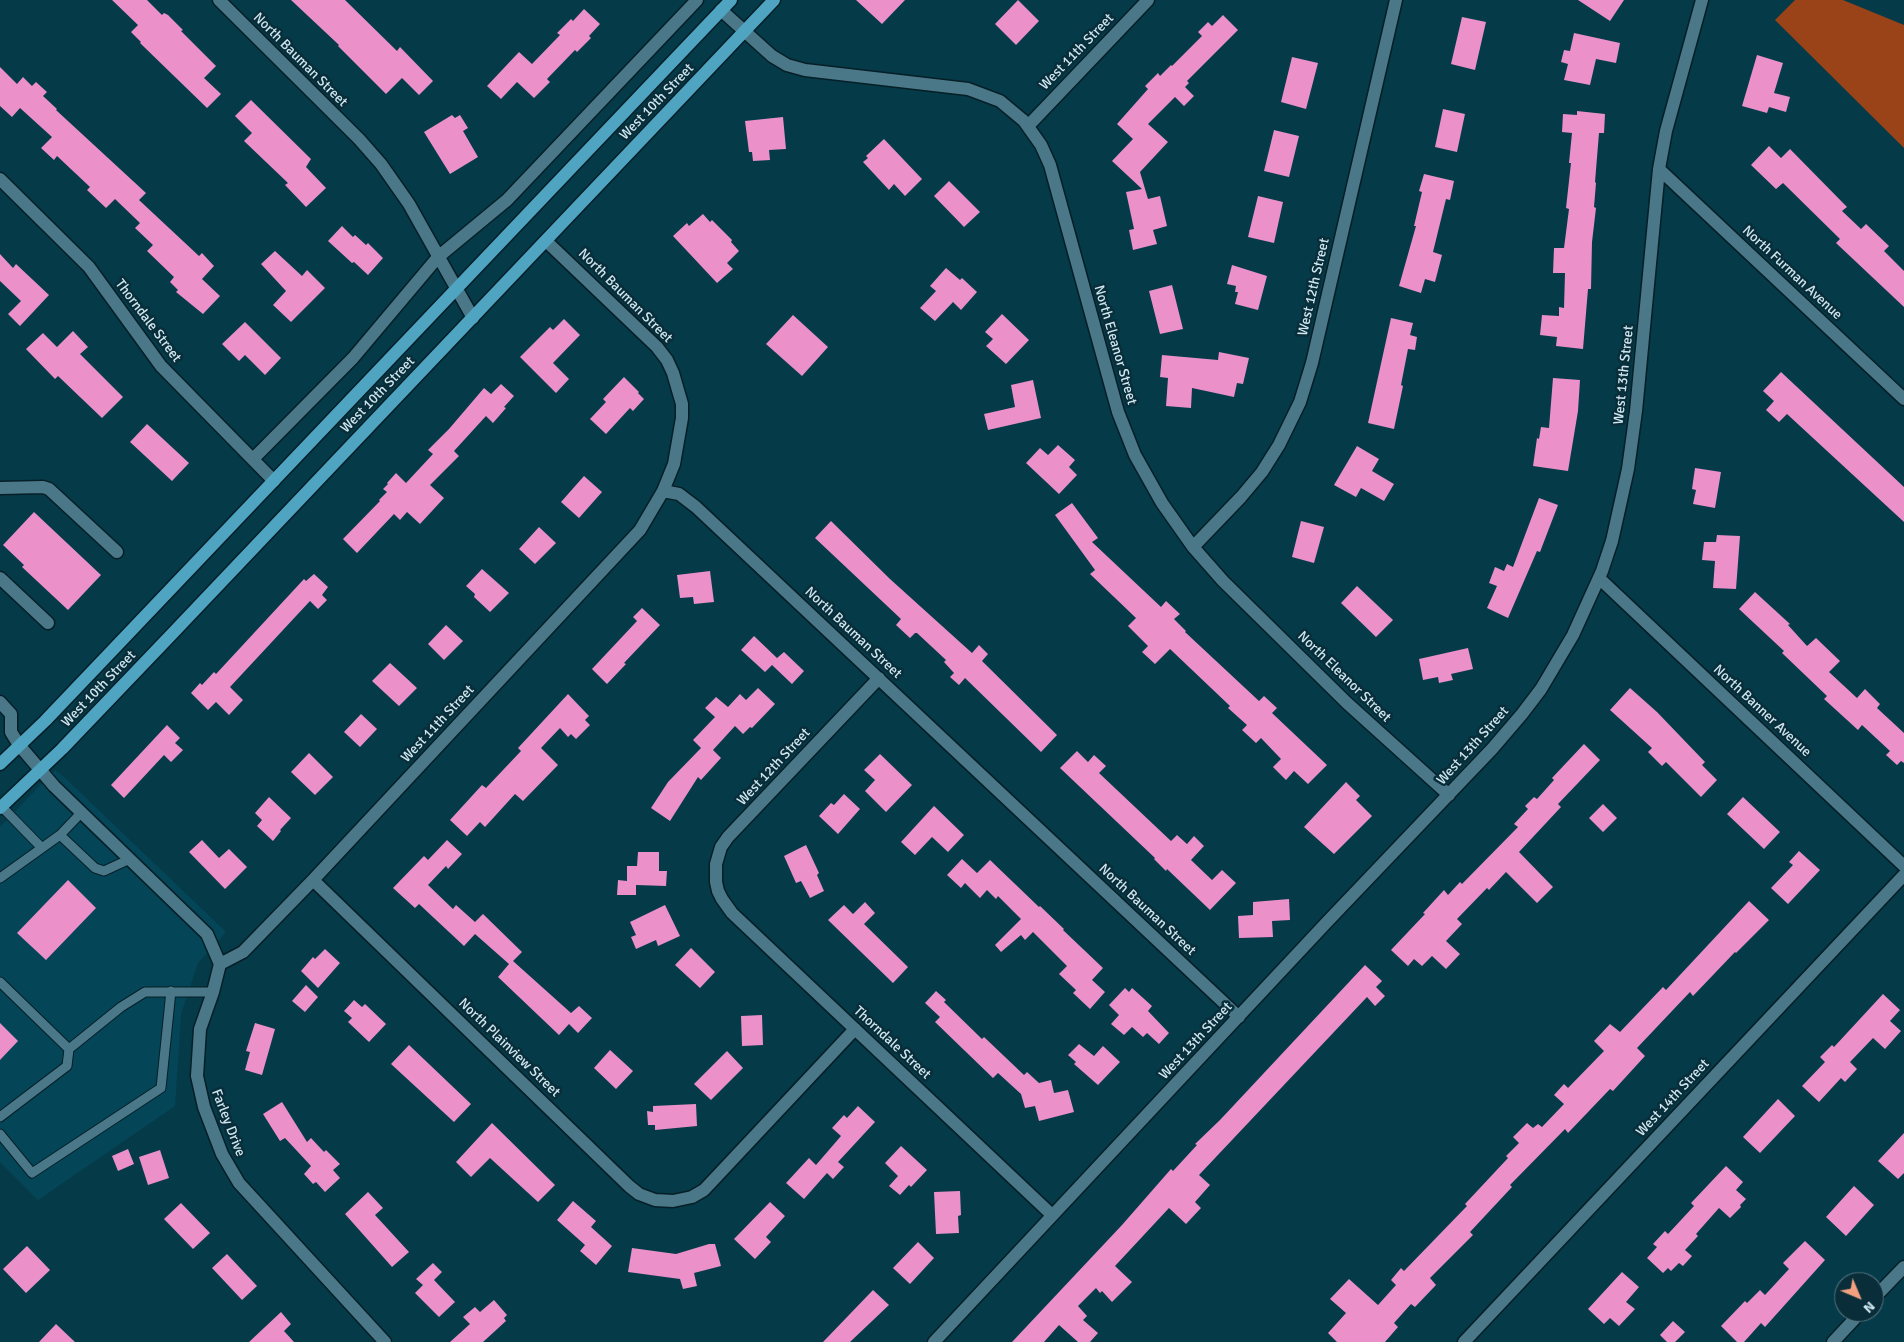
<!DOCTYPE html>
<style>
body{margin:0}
#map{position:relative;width:1904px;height:1342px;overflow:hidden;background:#053a49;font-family:Signika,sans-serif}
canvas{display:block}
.north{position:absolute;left:1834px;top:1272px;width:50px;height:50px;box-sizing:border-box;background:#092e3a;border:1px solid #587883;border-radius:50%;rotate:135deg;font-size:14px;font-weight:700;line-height:20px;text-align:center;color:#cfe7f1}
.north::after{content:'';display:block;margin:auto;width:18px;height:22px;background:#f2a07f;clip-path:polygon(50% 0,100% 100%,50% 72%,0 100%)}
</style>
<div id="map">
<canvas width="1904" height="1342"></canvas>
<div class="north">N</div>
</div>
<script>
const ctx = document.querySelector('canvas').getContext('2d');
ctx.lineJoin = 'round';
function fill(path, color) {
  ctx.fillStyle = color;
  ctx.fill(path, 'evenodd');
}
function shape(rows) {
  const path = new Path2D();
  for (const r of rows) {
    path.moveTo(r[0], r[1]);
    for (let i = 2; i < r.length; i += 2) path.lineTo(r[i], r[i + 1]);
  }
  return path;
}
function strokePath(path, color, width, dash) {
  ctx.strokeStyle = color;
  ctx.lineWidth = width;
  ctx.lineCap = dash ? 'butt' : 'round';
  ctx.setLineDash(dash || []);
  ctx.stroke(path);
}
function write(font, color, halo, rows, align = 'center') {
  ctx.font = font + ' Signika,sans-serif';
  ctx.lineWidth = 5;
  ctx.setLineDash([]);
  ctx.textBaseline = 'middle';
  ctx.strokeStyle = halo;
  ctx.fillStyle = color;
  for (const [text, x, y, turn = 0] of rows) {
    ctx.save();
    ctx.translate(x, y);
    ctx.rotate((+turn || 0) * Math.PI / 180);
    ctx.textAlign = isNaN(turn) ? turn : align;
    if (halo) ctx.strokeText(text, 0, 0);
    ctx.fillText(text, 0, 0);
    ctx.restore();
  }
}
const built = shape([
 [55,770,63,776,226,932,198,963,181,1014,175,1106,38,1200,0,1162,0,827]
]);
const forest = shape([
 [1795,0,1843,0,1904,25,1904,148,1775,20]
]);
const building = shape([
 [112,0,147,0,162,15,164,13,168,15,183,30,181,31,216,66,204,78,221,94,207,108,140,43,141,42,131,32,138,25],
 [291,0,345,0,397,51,400,47,433,81,419,95,402,78,386,94,338,46,339,45],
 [856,0,905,0,882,24],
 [1018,0,1039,21,1016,45,995,24],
 [1578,0,1624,0,1610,21],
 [584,9,600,24,589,36,591,38,577,52,575,50,547,79,550,82,534,98,517,82,501,99,487,86,519,52,532,64,560,35,557,33,571,19,573,21],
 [1223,15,1238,30,1187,81,1189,83,1185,87,1194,96,1184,106,1175,97,1148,124,1168,142,1140,172,1148,199,1160,196,1167,226,1153,230,1157,244,1133,250,1129,230,1134,229,1126,192,1142,189,1112,161,1133,139,1117,124,1148,89,1145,86,1158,73,1160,76,1171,65,1172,66,1202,36,1198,32,1208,22,1212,26],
 [1462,17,1486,22,1475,70,1451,64],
 [1574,33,1620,43,1616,63,1596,59,1590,85,1564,80,1568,64,1561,62,1564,50,1570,51],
 [1757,55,1783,63,1774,93,1790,97,1786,112,1769,107,1767,113,1742,106],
 [1292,57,1318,63,1306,109,1281,102],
 [0,67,17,84,23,77,32,86,36,82,47,92,43,96,57,109,56,110,146,193,139,200,199,256,202,253,214,266,202,279,220,296,203,314,176,292,178,290,170,282,174,277,147,251,153,245,135,228,140,223,115,199,106,208,87,190,90,187,57,156,54,160,41,148,52,137,20,108,12,117,0,106],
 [251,100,311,159,306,167,326,188,306,207,285,185,288,183,244,141,252,133,235,116],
 [1443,109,1465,114,1457,152,1435,147],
 [1577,111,1605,114,1604,133,1599,133,1595,182,1596,183,1594,207,1596,208,1592,242,1591,289,1588,289,1583,349,1556,346,1557,337,1540,335,1542,315,1559,316,1559,307,1564,308,1565,273,1553,273,1554,248,1564,248,1569,209,1566,208,1571,163,1569,163,1572,133,1562,132,1563,114,1577,115],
 [452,115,455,118,460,115,468,128,463,131,478,157,450,174,424,132],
 [783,117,786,149,769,150,770,160,753,161,752,152,749,152,745,121],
 [1274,130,1299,136,1289,177,1264,171],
 [884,139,922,179,905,196,894,184,889,190,863,162,868,158,866,156],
 [1769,146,1781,158,1790,149,1847,207,1842,211,1861,229,1866,224,1889,246,1884,251,1904,271,1904,307,1836,243,1840,239,1783,183,1776,189,1751,165],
 [1424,174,1454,181,1450,200,1446,199,1433,252,1442,255,1435,282,1425,279,1421,293,1399,286,1416,226,1414,226,1422,192,1419,191],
 [949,181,980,212,964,227,934,196],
 [1258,196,1283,202,1274,243,1248,237],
 [703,214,710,222,712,220,732,240,731,242,739,251,727,263,733,269,717,283,673,236,687,223,689,226],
 [342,226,353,237,355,235,366,245,368,243,383,258,368,275,354,262,352,263,328,241],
 [275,251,302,276,307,270,325,288,291,322,273,305,286,291,261,264],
 [0,254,13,268,16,264,49,295,20,326,8,314,21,301,0,281],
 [1232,265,1267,276,1258,310,1235,304,1238,292,1235,292,1236,286,1227,284],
 [946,268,960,280,962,278,977,292,961,310,953,302,935,321,920,308,936,291,930,286],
 [1172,285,1183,329,1160,334,1149,291],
 [1002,314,1029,340,1006,364,986,346,993,339,985,332],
 [793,315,828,347,802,376,766,344],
 [1391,318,1413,323,1410,335,1417,337,1415,350,1408,349,1401,385,1403,386,1394,429,1368,423],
 [564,319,580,335,553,363,569,379,556,393,520,357,550,327,553,330],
 [245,322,281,358,265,375,245,355,239,361,222,344],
 [73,331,88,347,80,354,123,397,102,418,58,376,55,379,26,349,43,333,57,347],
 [1219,352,1249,358,1243,384,1237,383,1234,397,1192,388,1191,408,1166,406,1168,378,1160,377,1162,355,1218,360],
 [1781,372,1904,487,1904,522,1787,414,1779,422,1766,410,1774,401,1763,391],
 [624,377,639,392,638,393,644,399,633,411,630,408,606,434,590,419,606,402,603,399],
 [1553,378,1580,380,1578,411,1568,471,1533,466,1537,438,1539,439,1541,427,1549,428],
 [1033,380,1041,418,988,430,984,414,1015,407,1011,385],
 [501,384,514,396,504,407,506,408,493,423,486,416,454,451,459,456,430,485,444,498,420,524,407,512,400,520,394,514,357,553,343,539,380,501,379,500,387,492,383,489,388,484,387,483,396,473,406,483,433,454,428,450,449,429,484,388,491,394],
 [147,424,189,463,172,481,130,442],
 [1058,445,1075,460,1069,467,1077,475,1059,494,1026,463,1040,448,1048,455],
 [1357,446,1379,459,1372,471,1394,484,1384,501,1361,488,1356,497,1334,485],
 [1695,468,1721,472,1715,508,1693,504,1696,490,1692,489],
 [584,476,602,492,579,518,561,502],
 [1539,498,1558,505,1540,552,1537,551,1508,618,1487,608,1497,586,1489,583,1495,567,1504,571,1507,564,1513,567],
 [1072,503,1098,538,1092,542,1161,607,1166,601,1180,614,1174,619,1186,631,1185,632,1259,701,1264,696,1277,708,1272,713,1327,765,1308,784,1294,771,1286,780,1273,767,1281,759,1261,738,1256,743,1242,730,1247,725,1228,708,1230,706,1170,649,1155,664,1142,652,1148,646,1128,626,1136,618,1090,574,1095,570,1055,515],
 [34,512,101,575,68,610,22,567,24,565,3,545],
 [831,521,890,579,972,653,979,645,988,654,982,661,1057,735,1041,752,965,678,959,685,950,677,954,673,944,662,946,660,917,633,915,633,910,638,896,625,901,619,815,538],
 [1301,521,1324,527,1314,563,1292,557],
 [539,527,556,543,535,564,519,549],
 [1717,535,1740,536,1736,589,1713,588,1715,561,1702,560,1704,542,1716,542],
 [482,569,509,593,490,612,474,597,475,594,466,586],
 [710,571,714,602,694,604,693,597,680,598,677,575],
 [314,574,328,587,322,595,327,600,318,609,310,601,230,687,243,700,229,715,216,702,208,710,191,693,200,683,202,685,214,672,216,674,304,579,306,581],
 [1357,586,1393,620,1376,637,1341,603],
 [1755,592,1790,624,1788,625,1807,646,1816,638,1840,661,1829,672,1857,698,1865,689,1880,704,1877,708,1904,733,1904,763,1901,761,1897,765,1886,755,1890,751,1862,725,1858,730,1824,699,1827,696,1782,653,1784,651,1739,609],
 [642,608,660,625,624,663,626,664,607,684,592,669,637,621,633,617],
 [446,625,463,641,444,660,428,644],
 [754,636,777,658,784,652,804,671,792,684,772,665,765,672,741,650],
 [1468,648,1473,669,1451,674,1453,680,1439,683,1438,677,1423,680,1419,659],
 [390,663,417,688,399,706,372,681],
 [758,688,775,704,752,728,750,727,743,734,735,726,713,750,721,758,701,780,698,777,670,821,651,808,668,782,701,748,693,740,715,717,705,708,716,697,728,707,740,694,746,700],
 [1630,688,1657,712,1705,762,1702,765,1717,780,1701,797,1666,762,1662,766,1648,752,1652,748,1610,710],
 [568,694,589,716,585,720,590,725,576,739,571,734,568,737,560,728,541,748,558,765,523,801,515,794,485,827,480,822,467,836,450,820,482,785,486,788,521,751,518,748],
 [361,714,377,729,360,747,344,732],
 [167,725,180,738,175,743,183,750,171,762,164,755,124,798,111,785],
 [1584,744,1600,760,1558,804,1561,807,1519,852,1553,887,1537,903,1506,872,1489,890,1487,888,1457,919,1462,924,1446,941,1460,954,1446,969,1432,956,1422,966,1414,959,1408,966,1391,950,1425,914,1423,913,1444,890,1448,895,1460,882,1462,884,1518,827,1514,824,1528,809,1525,806,1534,797,1537,799,1554,780,1552,778],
 [1077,751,1088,762,1094,755,1106,766,1099,773,1171,841,1177,835,1187,844,1194,836,1204,846,1191,860,1212,880,1222,870,1236,883,1210,910,1167,869,1166,871,1154,859,1155,858,1060,768],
 [309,753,333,777,315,795,291,772],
 [880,754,912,785,886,812,865,791,875,780,864,770],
 [1346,782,1360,796,1356,800,1372,816,1334,854,1304,827],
 [844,794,860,809,838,834,819,816,831,803,834,805],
 [269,797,291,818,280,830,281,831,273,841,257,826,262,820,255,813],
 [1743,797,1780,832,1764,849,1727,814],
 [1603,804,1617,818,1603,832,1589,818],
 [934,806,964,835,948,852,932,837,915,855,901,842],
 [202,840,219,858,229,849,247,867,225,889,189,852],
 [447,840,462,854,448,869,446,866,428,885,453,909,456,905,475,922,483,914,522,952,513,961,571,1013,579,1006,592,1018,578,1033,569,1024,559,1035,498,977,509,964,475,934,464,946,419,904,415,908,393,888,424,856,428,860],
 [806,845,819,873,817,875,824,891,810,898,801,881,796,883,784,856],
 [1799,851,1820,870,1788,904,1771,888,1793,865,1789,862],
 [638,852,659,852,659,871,667,871,666,886,636,885,636,895,617,895,618,880,627,881,627,866,637,866],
 [962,859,977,873,990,860,1039,907,1040,906,1064,929,1063,930,1103,968,1092,980,1105,992,1090,1009,1073,993,1076,990,1059,974,1067,966,1033,932,1025,940,1021,935,1001,952,995,945,1021,919,998,896,996,899,987,890,980,898,965,883,961,888,947,875],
 [68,880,96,908,46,960,17,933],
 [1289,899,1290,920,1272,921,1273,937,1239,938,1238,916,1253,915,1253,902],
 [1749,901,1769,920,1736,953,1735,952,1693,996,1690,992,1637,1048,1645,1056,1613,1091,1610,1089,1568,1133,1565,1129,1510,1185,1512,1187,1470,1232,1473,1235,1430,1278,1436,1285,1415,1307,1411,1304,1394,1323,1398,1327,1385,1342,1337,1342,1328,1333,1346,1313,1330,1299,1349,1279,1378,1305,1396,1285,1391,1280,1401,1268,1404,1271,1467,1206,1465,1204,1508,1158,1506,1156,1519,1143,1513,1137,1527,1123,1533,1128,1538,1124,1542,1127,1564,1104,1554,1095,1564,1084,1568,1088,1604,1051,1594,1041,1610,1024,1620,1032,1663,987,1666,990],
 [865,902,875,913,864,924,908,967,893,983,828,920,844,905,853,914],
 [665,905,680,936,658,946,656,940,636,949,631,937,636,935,630,922],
 [691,948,715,972,700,988,675,965],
 [325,949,340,963,318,988,301,971,313,957,315,959],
 [1365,965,1382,981,1376,987,1385,996,1375,1006,1367,997,1199,1175,1210,1185,1195,1202,1201,1208,1186,1224,1169,1208,1115,1266,1132,1282,1112,1302,1102,1291,1100,1293,1096,1288,1078,1306,1087,1316,1083,1320,1098,1333,1090,1342,1078,1342,1059,1325,1044,1342,1012,1342,1122,1225,1171,1169,1173,1171,1197,1145,1195,1144,1220,1120],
 [306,985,318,997,305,1012,292,1001],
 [1125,988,1129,992,1132,988,1152,1006,1148,1011,1169,1033,1159,1044,1147,1033,1143,1037,1132,1027,1124,1035,1111,1024,1119,1015,1109,1005],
 [936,991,946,1000,944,1002,982,1039,984,1037,1024,1075,1027,1072,1039,1083,1051,1080,1054,1093,1068,1090,1074,1112,1039,1121,1035,1106,1025,1108,1021,1094,998,1073,993,1078,935,1022,940,1017,925,1003],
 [1883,994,1900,1010,1890,1021,1901,1031,1885,1049,1873,1038,1850,1062,1857,1069,1845,1082,1841,1078,1819,1102,1802,1086,1825,1062,1820,1057,1832,1045,1834,1047],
 [354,1000,362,1007,365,1004,386,1024,369,1042,348,1022,352,1018,344,1011],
 [762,1015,763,1045,742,1046,741,1016],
 [0,1023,18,1041,0,1060],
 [255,1023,275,1029,262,1075,245,1070,250,1052,246,1051],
 [1079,1044,1094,1056,1103,1046,1120,1062,1098,1085,1074,1064,1076,1062,1068,1055],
 [409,1045,471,1104,454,1122,391,1064],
 [610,1050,633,1071,616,1089,594,1068],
 [727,1051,743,1068,711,1100,694,1084],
 [1778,1099,1795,1116,1760,1153,1743,1137],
 [282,1102,307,1142,311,1138,324,1152,326,1150,340,1164,333,1170,340,1178,325,1192,316,1182,313,1184,304,1174,311,1166,285,1138,280,1141,263,1114],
 [696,1104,697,1126,655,1130,655,1125,648,1125,647,1111,653,1112,653,1106],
 [858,1106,875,1122,838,1162,844,1167,833,1179,827,1173,804,1199,786,1183,809,1158,816,1165,841,1136,832,1128,844,1115,847,1118],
 [492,1123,555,1185,538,1202,490,1158,471,1177,456,1162],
 [1904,1133,1904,1173,1898,1179,1878,1161],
 [901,1146,927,1170,911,1187,909,1185,900,1195,889,1186,898,1176,885,1163],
 [128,1149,134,1164,118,1171,112,1156],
 [160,1150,169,1178,148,1185,139,1157],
 [1726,1166,1743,1182,1736,1190,1746,1199,1740,1205,1741,1207,1730,1218,1719,1208,1696,1234,1698,1236,1685,1250,1692,1256,1683,1266,1679,1263,1671,1271,1668,1268,1663,1273,1647,1258,1657,1247,1653,1244,1665,1231,1668,1234,1694,1206,1691,1203],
 [1854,1186,1874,1205,1846,1236,1826,1217],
 [960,1191,961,1215,958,1216,959,1233,936,1234,934,1192],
 [368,1192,383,1208,375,1215,409,1252,392,1267,345,1214],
 [573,1201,596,1221,591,1227,612,1246,596,1265,580,1251,585,1245,557,1220],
 [770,1202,785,1216,766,1237,771,1242,755,1259,734,1239],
 [181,1203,210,1233,193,1249,164,1219],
 [1805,1241,1825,1260,1765,1327,1761,1323,1744,1342,1737,1342,1721,1326,1745,1301,1747,1303,1760,1290,1765,1295,1789,1269,1783,1263],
 [918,1242,934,1258,910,1284,893,1268],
 [709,1244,715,1244,721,1266,694,1273,697,1286,683,1289,680,1279,628,1272,632,1248,676,1254],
 [27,1246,50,1270,26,1293,3,1269],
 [227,1254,257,1286,242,1300,212,1268],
 [433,1263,442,1272,434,1280,455,1302,439,1317,415,1293,423,1285,416,1279],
 [1622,1272,1639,1287,1626,1302,1635,1309,1619,1326,1610,1318,1604,1324,1588,1309],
 [873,1290,889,1305,850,1342,823,1342],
 [494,1300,507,1315,504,1318,506,1321,483,1342,450,1342,470,1324,463,1317,475,1307,480,1312],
 [281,1312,291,1324,284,1331,294,1342,249,1342],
 [1673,1321,1685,1332,1675,1342,1667,1342,1660,1335],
 [56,1324,75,1342,39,1342]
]);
const service = shape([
 [2,807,42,848],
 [81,813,60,835,95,868,104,871,130,859],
 [0,878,60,835],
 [0,982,69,1049,67,1066,0,1117],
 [69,1049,121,1007,145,992,213,992],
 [0,1134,32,1173,161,1088,171,991]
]);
const minor = shape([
 [219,0,359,139,381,164,409,204,473,318],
 [721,10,772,56,787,65,805,70,968,89,1000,101,1024,121,1041,145,1050,165,1118,412,1135,455,1162,503,1193,547,1223,581,1347,703,1449,795],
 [1028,126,1148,0],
 [1659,169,1904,399],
 [0,179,89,267,161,366,274,481],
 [253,459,353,358,438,257,507,200,697,0],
 [0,488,43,487,49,489,117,552],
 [663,491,679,494,696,507,1239,1017],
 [1193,547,1241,497,1262,472,1279,445,1300,402,1312,363,1396,0],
 [0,578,48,623],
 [1599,578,1904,866],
 [879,678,728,837,721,847,716,864,716,882,718,891,722,899,732,913,1052,1215],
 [0,702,11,714,11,732,19,745,54,786,207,934,220,964,213,992,200,1029,197,1076,204,1107,222,1154,239,1183,250,1195,385,1342],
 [313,880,629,1186,639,1194,655,1200,673,1201,692,1197,704,1190,855,1029],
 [220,964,243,952,313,880,640,530,663,491,674,464,682,418,682,404,673,373,667,360,657,347,546,241],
 [1874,1298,1904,1267],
 [934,1342,1327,922,1492,749,1522,714,1541,689,1573,635,1602,571,1612,541,1628,469,1636,411,1659,169,1666,131,1702,0],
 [1464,1342,1904,875],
 [1833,1342,1861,1312]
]);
const primary = shape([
 [0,764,45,721,126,636,731,0],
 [0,808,62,749,171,635,774,0]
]);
const streetNames = [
 ["West 11th Street",1077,52,-46],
 ["North Bauman Street",300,60,45],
 ["West 10th Street",657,102,-46],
 ["North Furman Avenue",1792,273,43],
 ["West 12th Street",1314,287,-77],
 ["North Bauman Street",625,296,45],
 ["Thorndale Street",148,321,53],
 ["North Eleanor Street",1115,345,74],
 ["West 13th Street",1624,375,-84],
 ["West 10th Street",378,395,-46],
 ["North Bauman Street",853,633,43],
 ["North Eleanor Street",1344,677,44],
 ["West 10th Street",99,689,-46],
 ["North Banner Avenue",1762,711,43],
 ["West 11th Street",438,724,-47],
 ["West 13th Street",1473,746,-48],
 ["West 12th Street",774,767,-47],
 ["North Bauman Street",1147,910,43],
 ["West 13th Street",1196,1041,-47],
 ["Thorndale Street",892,1043,43],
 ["North Plainview Street",509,1048,44],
 ["West 14th Street",1673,1098,-47],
 ["Farley Drive",228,1123,69]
];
fill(built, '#044658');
fill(forest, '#9a4319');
fill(building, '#eb90c8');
strokePath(service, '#061f27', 11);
strokePath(minor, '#061f27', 15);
strokePath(primary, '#061f27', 15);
strokePath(service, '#4a7889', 9);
strokePath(minor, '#4a7889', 12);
strokePath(primary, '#4fa4c2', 12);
write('14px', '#cfe7f1', '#092e3a', streetNames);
</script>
